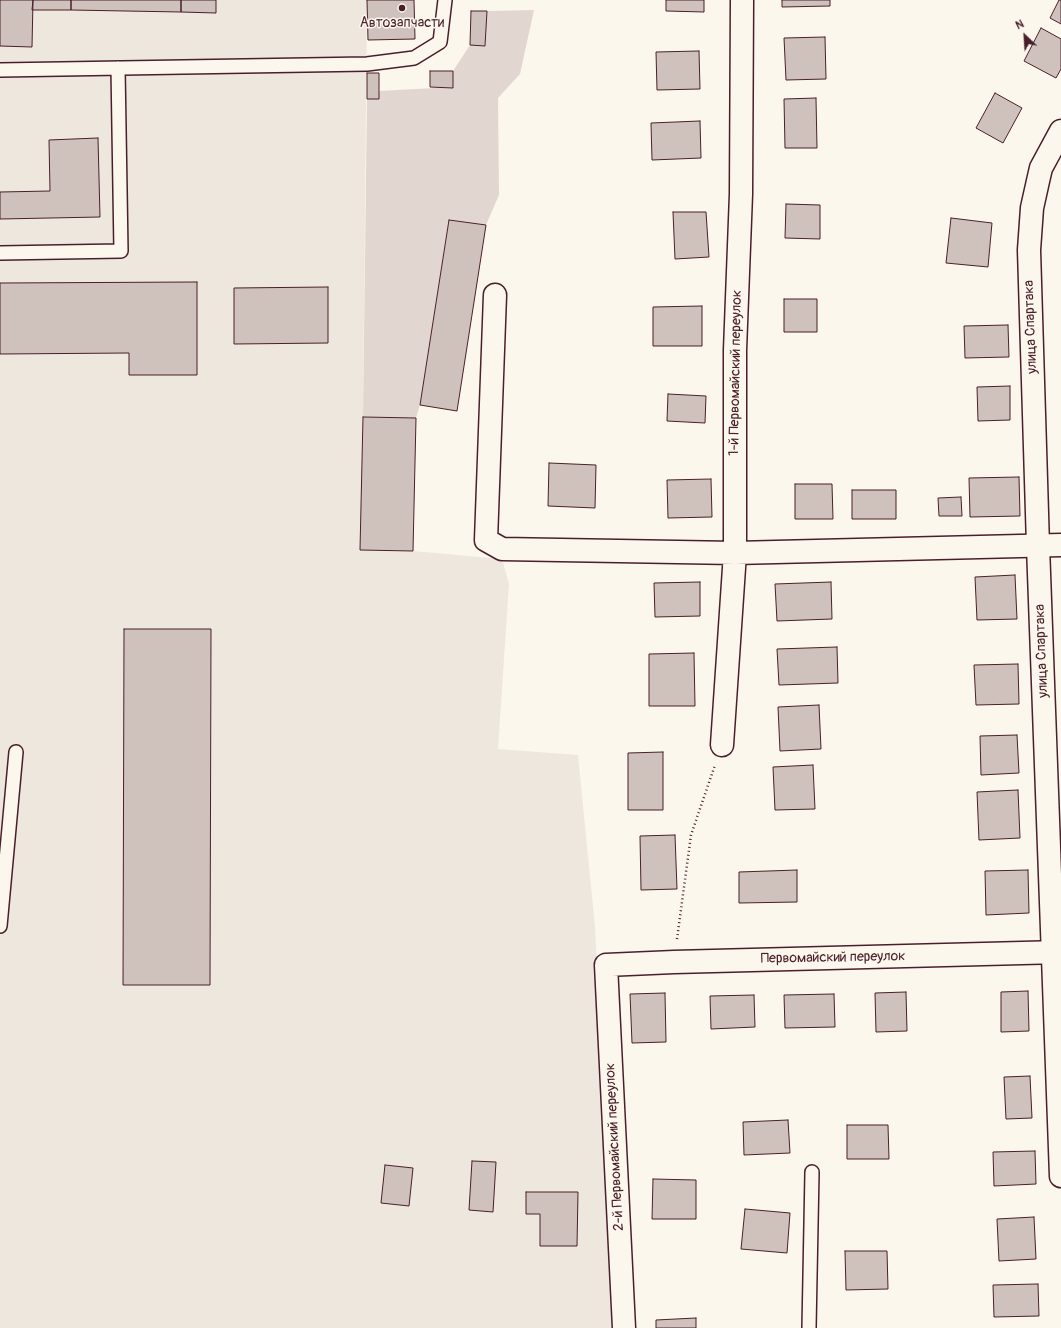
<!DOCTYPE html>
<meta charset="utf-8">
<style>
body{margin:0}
#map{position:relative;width:1061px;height:1328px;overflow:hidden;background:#fbf7ec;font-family:Pangolin,sans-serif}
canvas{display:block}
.north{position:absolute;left:1005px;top:16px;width:40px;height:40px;-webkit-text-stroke:3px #fbf7ec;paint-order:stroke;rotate:335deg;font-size:11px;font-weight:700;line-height:16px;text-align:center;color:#4a1f2b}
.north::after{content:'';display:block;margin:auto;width:14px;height:18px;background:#4a1f2b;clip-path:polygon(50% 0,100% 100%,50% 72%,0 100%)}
</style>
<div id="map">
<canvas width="1061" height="1328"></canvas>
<div class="north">N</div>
</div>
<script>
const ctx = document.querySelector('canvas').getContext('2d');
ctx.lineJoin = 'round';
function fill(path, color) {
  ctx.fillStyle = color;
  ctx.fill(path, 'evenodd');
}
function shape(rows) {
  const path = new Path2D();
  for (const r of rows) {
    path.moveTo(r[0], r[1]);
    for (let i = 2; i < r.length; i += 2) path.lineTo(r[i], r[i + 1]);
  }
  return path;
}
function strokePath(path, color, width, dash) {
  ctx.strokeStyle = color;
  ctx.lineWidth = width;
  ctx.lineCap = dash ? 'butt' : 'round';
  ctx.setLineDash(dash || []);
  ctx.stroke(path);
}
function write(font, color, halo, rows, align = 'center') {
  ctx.font = font + ' Pangolin,sans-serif';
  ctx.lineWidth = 3;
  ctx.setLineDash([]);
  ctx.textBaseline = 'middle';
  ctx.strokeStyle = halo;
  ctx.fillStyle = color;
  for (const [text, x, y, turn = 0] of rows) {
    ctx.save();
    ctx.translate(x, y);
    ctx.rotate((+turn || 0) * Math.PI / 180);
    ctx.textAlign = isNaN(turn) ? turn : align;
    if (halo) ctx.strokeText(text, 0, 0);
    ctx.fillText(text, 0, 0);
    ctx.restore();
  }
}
const built = shape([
 [0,0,367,0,363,417,360,550,413,551,502,559,509,584,498,749,578,755,595,927,615,1328,0,1328]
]);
const green = shape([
 [534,10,520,74,498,98,499,195,486,225,449,220,420,405,416,418,363,417,367,99,379,99,379,91,453,87,453,71,470,45,485,46,487,11]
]);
const building = shape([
 [0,0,33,0,32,47,0,46,0,0],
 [33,0,71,0,71,10,32,10,33,0],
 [71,0,181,0,181,12,71,10,71,0],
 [181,0,216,0,216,13,181,12,181,0],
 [367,0,414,0,415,39,368,40,367,0],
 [666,0,704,0,704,12,666,11,666,0],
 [782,0,830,0,830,6,782,7,782,0],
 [1059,0,1061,0,1061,24,1050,18,1059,0],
 [471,11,487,11,485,46,470,45,471,11],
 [1041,28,1061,39,1061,69,1056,78,1024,61,1041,28],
 [825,37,826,79,786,80,784,38,825,37],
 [699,51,700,89,657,90,656,52,699,51],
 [430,71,453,71,453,88,430,87,430,71],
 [367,73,379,73,379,99,367,99,367,73],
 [995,93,1022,108,1003,143,976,128,995,93],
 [816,98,817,148,785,148,784,99,816,98],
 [700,121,701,158,652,160,651,123,700,121],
 [98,138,100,217,0,219,0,192,50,191,49,140,98,138],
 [786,204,820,205,820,239,785,238,786,204],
 [673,212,706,212,709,257,675,259,673,212],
 [951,218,992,223,988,267,946,263,951,218],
 [449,220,486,225,457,411,420,405,449,220],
 [197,282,197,375,129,375,129,353,0,354,0,283,197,282],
 [328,287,328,343,234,344,234,288,328,287],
 [784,299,817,299,817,332,784,332,784,299],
 [702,306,702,346,653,346,653,307,702,306],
 [1008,325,1009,357,965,358,964,326,1008,325],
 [1010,386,1010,420,978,421,977,387,1010,386],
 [668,394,706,396,705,423,667,421,668,394],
 [363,417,416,418,413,551,360,550,363,417],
 [549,463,596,465,595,508,548,506,549,463],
 [1019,477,1020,516,970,517,969,478,1019,477],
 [711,479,712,517,668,518,667,480,711,479],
 [795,484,832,484,833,519,795,519,795,484],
 [852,490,896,490,896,519,852,519,852,490],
 [961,497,962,516,939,516,938,498,961,497],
 [1015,575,1017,619,977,620,975,577,1015,575],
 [700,582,700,616,655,617,654,583,700,582],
 [831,582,832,619,777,621,775,584,831,582],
 [124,629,211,629,210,985,123,985,124,629],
 [837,647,838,683,779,685,777,649,837,647],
 [694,653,695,706,649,706,649,654,694,653],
 [1018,664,1019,704,976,705,974,665,1018,664],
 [819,705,821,749,780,751,778,707,819,705],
 [1017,735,1019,773,981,775,980,736,1017,735],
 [663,752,663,810,628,810,628,753,663,752],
 [813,765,815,809,775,810,773,767,813,765],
 [1018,790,1020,838,979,840,977,792,1018,790],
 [675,835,677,889,641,890,640,836,675,835],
 [797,870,797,902,739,903,739,872,797,870],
 [1028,870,1029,913,986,915,985,871,1028,870],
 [1028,991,1029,1031,1001,1032,1001,992,1028,991],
 [906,992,907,1031,876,1032,875,993,906,992],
 [665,993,666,1042,632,1043,630,994,665,993],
 [834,994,835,1027,785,1028,784,995,834,994],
 [754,995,755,1027,711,1029,710,996,754,995],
 [1030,1076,1032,1118,1006,1119,1004,1077,1030,1076],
 [788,1120,790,1153,744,1155,743,1122,788,1120],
 [847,1125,888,1125,889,1159,847,1159,847,1125],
 [1035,1151,1036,1184,994,1186,993,1152,1035,1151],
 [472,1161,496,1162,493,1212,469,1210,472,1161],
 [385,1165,413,1168,409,1206,381,1203,385,1165],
 [653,1179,696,1180,696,1219,652,1219,653,1179],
 [526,1192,578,1192,577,1246,540,1246,540,1214,526,1214,526,1192],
 [745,1209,790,1213,787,1253,741,1249,745,1209],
 [1034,1217,1036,1259,999,1261,997,1219,1034,1217],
 [845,1251,887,1251,888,1289,846,1290,845,1251],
 [1038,1284,1039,1316,994,1317,993,1285,1038,1284],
 [696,1318,696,1328,656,1328,656,1320,696,1318]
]);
const path = shape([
 [677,939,691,835,715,765]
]);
const service = shape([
 [0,70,367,64,414,58,440,42,445,0],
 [0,253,121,251,118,68],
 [0,926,16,752],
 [809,1328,812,1172]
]);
const minor = shape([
 [495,295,486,540,502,549,735,553,1061,545],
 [722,745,735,553,735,350,741,194,742,0],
 [624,1328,606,965,674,962,1061,952]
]);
const tertiary = shape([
 [1061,131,1041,168,1038,181,1032,208,1029,250,1038,546,1061,1176]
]);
const markers = [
 [402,8,4,"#4a1f2b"]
];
const poiNames = [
 ["Автозапчасти",402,23]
];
const streetNames = [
 ["улица Спартака",1031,327,-92],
 ["1-й Первомайский переулок",736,373,-89],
 ["улица Спартака",1042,651,-92],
 ["Первомайский переулок",833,958,-1],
 ["2-й Первомайский переулок",615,1147,-93]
];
fill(built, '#eee7de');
fill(green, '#e2d7d0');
fill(building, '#cfc2bc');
strokePath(building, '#4a1f2b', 1);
strokePath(service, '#4a1f2b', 16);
strokePath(minor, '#4a1f2b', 25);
strokePath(tertiary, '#4a1f2b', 25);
strokePath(path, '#4a1f2b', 2.5, [1, 3]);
strokePath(service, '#fbf7ec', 13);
strokePath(minor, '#fbf7ec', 22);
strokePath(tertiary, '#fbf7ec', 22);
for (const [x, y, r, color] of markers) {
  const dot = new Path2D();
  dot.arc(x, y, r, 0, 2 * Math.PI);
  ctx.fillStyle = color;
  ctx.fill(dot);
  strokePath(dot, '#fbf7ec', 1.5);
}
write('14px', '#4a1f2b', '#fbf7ec', poiNames);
write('14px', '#4a1f2b', '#fbf7ec', streetNames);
</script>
